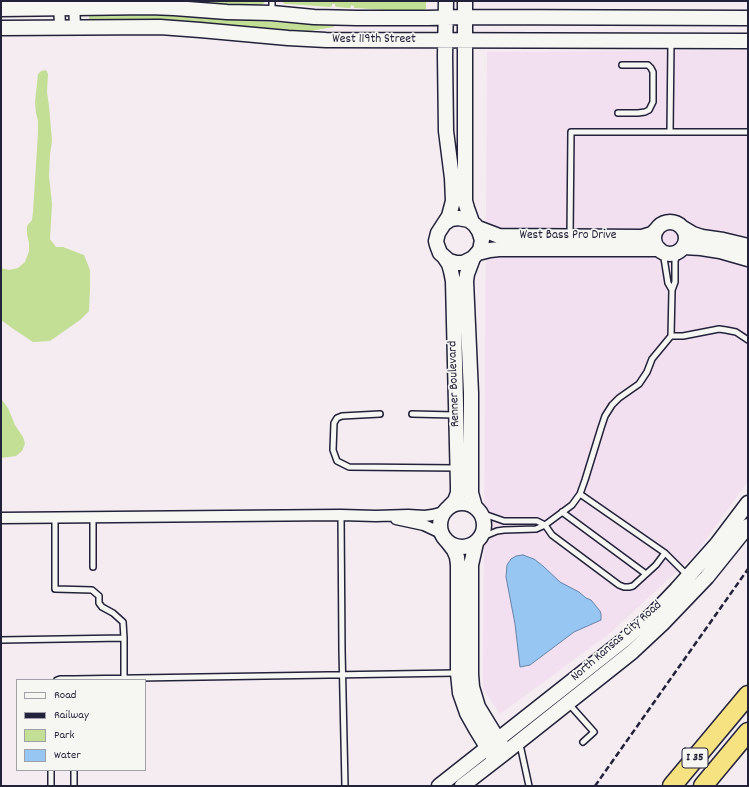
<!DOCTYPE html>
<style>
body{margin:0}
#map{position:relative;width:749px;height:787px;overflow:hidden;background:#f4ecf1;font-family:Dekko,sans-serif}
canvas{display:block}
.frame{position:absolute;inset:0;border:2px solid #22223b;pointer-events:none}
.legend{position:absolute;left:16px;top:679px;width:130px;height:92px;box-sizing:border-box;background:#f6f6f2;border:1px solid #a1a1a9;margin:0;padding:5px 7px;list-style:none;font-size:12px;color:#22223b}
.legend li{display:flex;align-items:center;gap:8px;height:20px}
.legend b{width:20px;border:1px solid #a1a1a9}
</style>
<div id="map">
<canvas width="749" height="787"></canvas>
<div class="frame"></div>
<ul class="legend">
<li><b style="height:5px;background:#f6f6f2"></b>Road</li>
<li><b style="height:5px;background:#22223b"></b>Railway</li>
<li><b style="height:11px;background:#c3de95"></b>Park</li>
<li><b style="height:11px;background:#97c6f2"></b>Water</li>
</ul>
</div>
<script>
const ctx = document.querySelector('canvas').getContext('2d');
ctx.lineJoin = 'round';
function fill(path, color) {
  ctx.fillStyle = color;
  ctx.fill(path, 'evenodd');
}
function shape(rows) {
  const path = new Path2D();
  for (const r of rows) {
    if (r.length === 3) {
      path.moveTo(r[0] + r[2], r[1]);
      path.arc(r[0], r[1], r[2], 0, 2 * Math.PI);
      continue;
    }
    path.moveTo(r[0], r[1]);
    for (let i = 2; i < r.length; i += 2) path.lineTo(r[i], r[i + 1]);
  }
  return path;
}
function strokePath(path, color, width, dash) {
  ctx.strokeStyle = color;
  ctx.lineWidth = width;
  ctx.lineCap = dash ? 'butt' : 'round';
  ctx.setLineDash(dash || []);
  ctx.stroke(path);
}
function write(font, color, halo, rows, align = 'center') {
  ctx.font = font + ' Dekko,sans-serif';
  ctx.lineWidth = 3.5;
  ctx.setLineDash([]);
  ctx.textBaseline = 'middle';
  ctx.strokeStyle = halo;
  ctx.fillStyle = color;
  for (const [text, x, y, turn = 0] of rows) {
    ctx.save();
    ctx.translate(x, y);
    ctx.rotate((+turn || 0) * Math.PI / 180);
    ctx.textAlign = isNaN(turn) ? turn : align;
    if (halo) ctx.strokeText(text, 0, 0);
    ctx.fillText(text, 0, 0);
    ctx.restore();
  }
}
const built = shape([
 [748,50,748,481,695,555,609,634,500,714,483,689,487,52]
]);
const green = shape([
 [186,1,266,1,260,7,232,7],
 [281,1,408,1,426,2,426,9,422,11,397,11,357,8,354,8,354,6,351,5,351,7,349,8,337,7,335,6,335,4,332,4,332,6,330,7,288,4,285,4],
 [145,15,181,16,288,23,334,25,334,27,304,32,89,22,89,16],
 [46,70,48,74,47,92,49,106,52,141,50,154,49,176,52,204,50,239,56,247,63,247,84,255,90,270,90,290,89,311,80,320,50,341,33,342,12,328,1,320,1,268,9,270,18,268,25,262,29,251,29,243,27,234,27,226,32,220,33,212,38,133,38,121,36,113,35,102,38,74,41,71],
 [1,399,8,408,15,425,23,437,25,444,22,451,16,456,1,458]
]);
const water = shape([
 [523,555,531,558,534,559,543,566,560,582,579,592,586,598,591,600,600,611,601,614,601,620,574,632,530,665,520,667,515,624,506,577,507,565,511,559,516,556,523,555]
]);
const lane = shape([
 [272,1,272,12],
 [618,113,638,113,645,112,649,110,653,102,653,72,651,68,648,65,622,65],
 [670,132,671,42],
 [570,236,571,132,748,132],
 [661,251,664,258,668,283,672,290],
 [671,336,683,336,719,329,726,330,736,332,748,340],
 [380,414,342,416,337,418,334,423,333,450,337,461,349,467,457,468],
 [412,414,455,415],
 [580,494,665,553,688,576],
 [562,512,646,574],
 [481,513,504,521,537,521,545,525,552,535,619,585,624,587,629,587,633,586,656,565,665,553],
 [341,515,342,650,345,786],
 [480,538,497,531,504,530,536,529,545,525,572,505,580,494,585,480,601,428,605,416,612,405,619,398,639,384,647,372,652,359,671,336,672,290,675,282,675,261,678,251],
 [93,567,93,517],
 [124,638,124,678],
 [1,640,124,638,123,622,113,613,102,607,99,603,99,596,92,590,55,589,55,518],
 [57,680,60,679,74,679,456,673],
 [569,704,594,732,583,742],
 [518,745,521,749,529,786],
 [51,770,51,786],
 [74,770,74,786]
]);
const street = shape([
 [59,1,60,27],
 [74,1,75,27],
 [1,518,341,515,376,516,408,515,425,516,432,515,444,512],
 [396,519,424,525,441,533]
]);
const secondary = shape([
 [465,1,465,201,467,208,472,222],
 [1,9,149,7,174,8,227,12,272,13,314,17,357,18,428,18,465,17,748,18],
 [1,28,160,27,200,30,288,38,326,40,748,41],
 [670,238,16],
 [445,223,451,219,458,218,469,220,475,225,479,231,482,240,480,250,473,258,463,263,456,263,449,261,440,253,437,245,436,241,438,233,449,216,453,201,452,178,446,131,445,56,446,1],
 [478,228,499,236,642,237,652,234,657,229],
 [683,228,693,234,702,237,723,240,748,246],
 [683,247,701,248,720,251,748,259],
 [478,253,490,250,499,249,659,249],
 [445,258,449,264,451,271,453,281,458,486,458,493,455,501,449,507],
 [473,258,467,274,466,281,471,393,471,493,475,507],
 [462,525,22],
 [447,541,454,550,457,557,458,565,458,673,460,693,467,713,476,729,492,755],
 [476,543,471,565,471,674,472,687,478,707,503,748],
 [439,786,624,640,655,612,677,589,717,544,748,503],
 [462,786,506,752,632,652,662,624,707,577,748,526]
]);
const highway = shape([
 [672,786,748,695],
 [703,786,748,732]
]);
const rail = shape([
 [595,786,748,569]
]);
const shields = [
 [695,758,26]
];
const shieldNames = [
 ["I 35",695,758]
];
const streetNames = [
 ["West 119th Street",374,40],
 ["West Bass Pro Drive",568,236],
 ["Renner Boulevard",455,384,-92],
 ["North Kansas City Road",617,642,-41]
];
fill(built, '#f2e0f0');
fill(green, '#c3de95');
fill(water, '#97c6f2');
strokePath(water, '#6884a9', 1);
strokePath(lane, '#22223b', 8);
strokePath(street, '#22223b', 13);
strokePath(secondary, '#22223b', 17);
strokePath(highway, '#22223b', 21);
strokePath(lane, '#f6f6f2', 5);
strokePath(street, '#f6f6f2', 10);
strokePath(secondary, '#f6f6f2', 14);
strokePath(highway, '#f7e281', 18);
strokePath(rail, '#22223b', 2.5, [6, 3]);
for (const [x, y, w] of shields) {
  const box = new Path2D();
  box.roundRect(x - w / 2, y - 10, w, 20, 3);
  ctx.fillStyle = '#f6f6f2';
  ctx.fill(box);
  strokePath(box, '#22223b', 1);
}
write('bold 12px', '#22223b', null, shieldNames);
write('13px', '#22223b', '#f6f6f2', streetNames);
</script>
